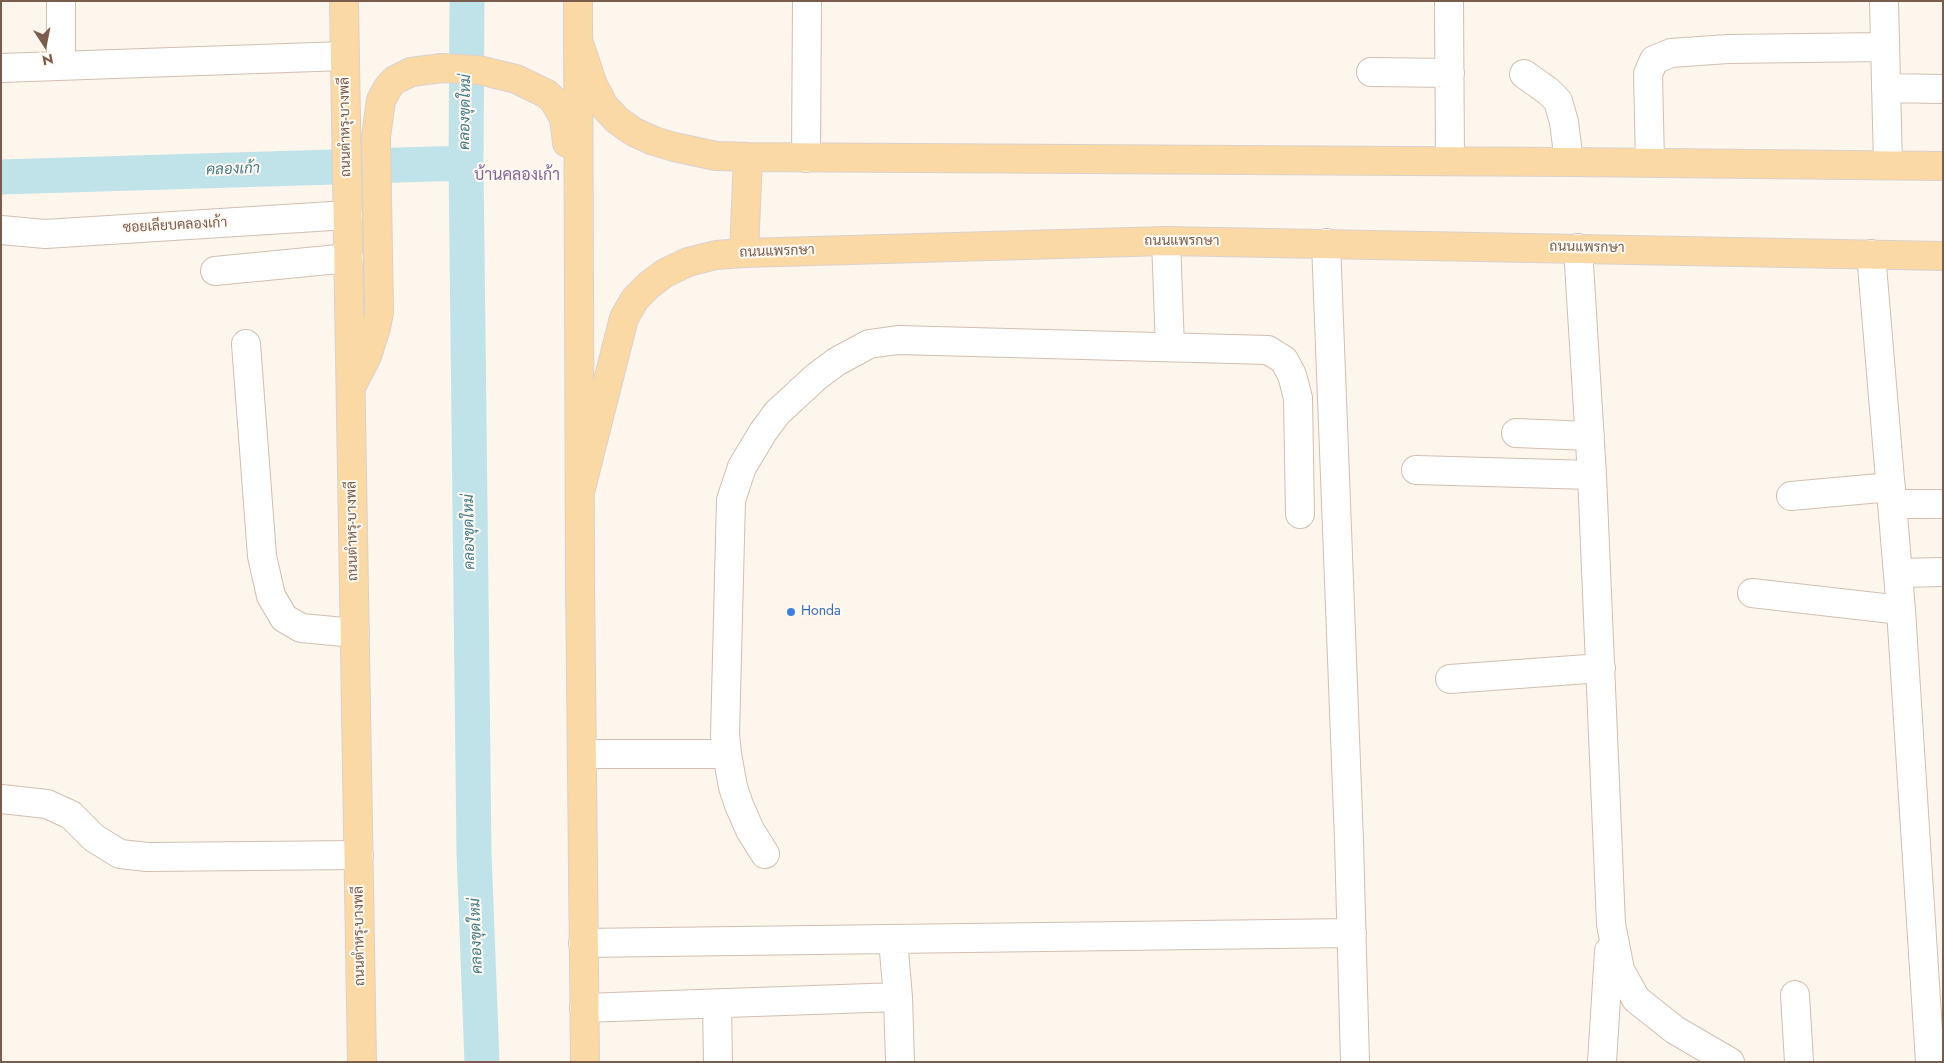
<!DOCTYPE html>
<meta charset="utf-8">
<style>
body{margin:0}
#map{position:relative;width:1944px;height:1063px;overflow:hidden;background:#fdf6ec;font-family:Jost,sans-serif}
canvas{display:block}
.frame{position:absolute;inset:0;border:2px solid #7a5c4d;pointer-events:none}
.north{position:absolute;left:20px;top:20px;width:50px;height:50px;-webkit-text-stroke:4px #fffaf3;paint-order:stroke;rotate:169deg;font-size:14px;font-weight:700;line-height:20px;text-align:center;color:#7a5c4d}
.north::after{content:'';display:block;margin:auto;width:18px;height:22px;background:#7a5c4d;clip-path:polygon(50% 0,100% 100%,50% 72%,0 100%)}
</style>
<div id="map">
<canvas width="1944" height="1063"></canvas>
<div class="frame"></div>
<div class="north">N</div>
</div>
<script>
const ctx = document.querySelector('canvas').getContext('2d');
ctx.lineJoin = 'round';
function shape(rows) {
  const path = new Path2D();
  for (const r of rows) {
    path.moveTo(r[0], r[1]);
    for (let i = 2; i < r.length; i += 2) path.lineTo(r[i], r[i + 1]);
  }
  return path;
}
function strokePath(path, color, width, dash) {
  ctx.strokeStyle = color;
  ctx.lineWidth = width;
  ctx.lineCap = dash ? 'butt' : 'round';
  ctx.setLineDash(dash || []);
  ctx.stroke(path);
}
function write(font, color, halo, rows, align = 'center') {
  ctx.font = font + ' Jost,Sarabun,sans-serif';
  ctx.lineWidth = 4;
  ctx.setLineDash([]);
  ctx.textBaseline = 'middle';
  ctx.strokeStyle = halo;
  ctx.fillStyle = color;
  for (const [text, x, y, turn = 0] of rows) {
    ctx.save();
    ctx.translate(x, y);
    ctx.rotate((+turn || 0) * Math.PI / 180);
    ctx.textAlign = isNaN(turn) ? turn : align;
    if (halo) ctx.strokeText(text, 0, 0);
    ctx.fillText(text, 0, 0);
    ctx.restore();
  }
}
const canal = shape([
 [467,1,466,163,474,852,482,1062],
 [1,177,466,163]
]);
const minor = shape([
 [61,1,61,66],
 [1449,1,1450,161],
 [1884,1,1888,165],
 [1,68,344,56],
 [1371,72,1450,73],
 [1524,74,1548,91,1558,101,1564,122,1569,162],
 [1886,88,1943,89],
 [806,158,807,1],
 [1650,162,1648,74,1654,60,1671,53,1728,49,1885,47],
 [1,230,45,234,348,215],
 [1166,241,1170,347],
 [1326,243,1349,841,1355,1062],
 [1578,248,1592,475,1611,924,1620,970,1636,999,1675,1030,1730,1062],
 [1871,254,1901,610,1930,1062],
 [215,271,349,258],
 [246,344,262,556,271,596,284,618,301,628,355,633],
 [1516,433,1590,436],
 [1416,470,1592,475],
 [1791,496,1891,487],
 [1892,504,1943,504],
 [1898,573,1943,572],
 [1752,593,1901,610],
 [1450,679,1601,668],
 [582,754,727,754],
 [1,799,47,804,71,815,94,838,120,854,147,857,359,855],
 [765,854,750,830,739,805,733,787,727,754,725,735,731,500,742,467,763,432,777,413,816,377,836,362,869,344,898,340,1268,350,1284,360,1292,375,1298,398,1300,514],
 [893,940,898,997],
 [583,943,1352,933],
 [1795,995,1799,1062],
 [717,1004,718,1062],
 [584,1008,898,997,900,1062],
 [1602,1062,1609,951]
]);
const major = shape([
 [344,1,362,1062],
 [578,1,580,576,585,1062],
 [578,40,593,85,604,106,617,120,634,132,654,141,674,147,716,156,748,157,1569,162,1943,166],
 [744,253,748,157],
 [353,383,367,356,376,328,379,312,376,137,381,100,389,86,395,80,411,72,442,68,479,70,516,79,547,94,554,101,564,118,567,143],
 [580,492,624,318,635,299,649,285,665,273,688,262,716,255,744,253,1166,241,1943,256]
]);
const markers = [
 [791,612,5,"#3f7fe0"]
];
const streetNames = [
 ["ถนนตำหรุ-บางพลี",346,127,-91],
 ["ซอยเลียบคลองเก้า",175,226,-3],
 ["ถนนแพรกษา",1182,242],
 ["ถนนแพรกษา",1587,248,1],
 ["ถนนแพรกษา",777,252,-2],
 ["ถนนตำหรุ-บางพลี",353,531,-91],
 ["ถนนตำหรุ-บางพลี",360,936,-91]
];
const shopNames = [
 ["Honda",801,612]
];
const waterNames = [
 ["คลองขุดใหม่",466,112,-89],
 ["คลองเก้า",233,170,-2],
 ["คลองขุดใหม่",470,532,-91],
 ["คลองขุดใหม่",477,936,-92]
];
const quarterNames = [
 ["บ้านคลองเก้า",517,176]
];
strokePath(canal, '#bfe3e8', 35);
strokePath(minor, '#d1beb0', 30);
strokePath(major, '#dad1cd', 30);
strokePath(minor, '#fff', 28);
strokePath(major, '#fbd9a5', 28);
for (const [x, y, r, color] of markers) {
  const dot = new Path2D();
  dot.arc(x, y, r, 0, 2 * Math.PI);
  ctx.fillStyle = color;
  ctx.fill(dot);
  strokePath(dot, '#fffaf3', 2);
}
write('14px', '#7a5c4d', '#fffaf3', streetNames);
write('14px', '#366cbe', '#fffaf3', shopNames, 'left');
write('italic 15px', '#437c86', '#fffaf3', waterNames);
write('16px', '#846695', '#fffaf3', quarterNames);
</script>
